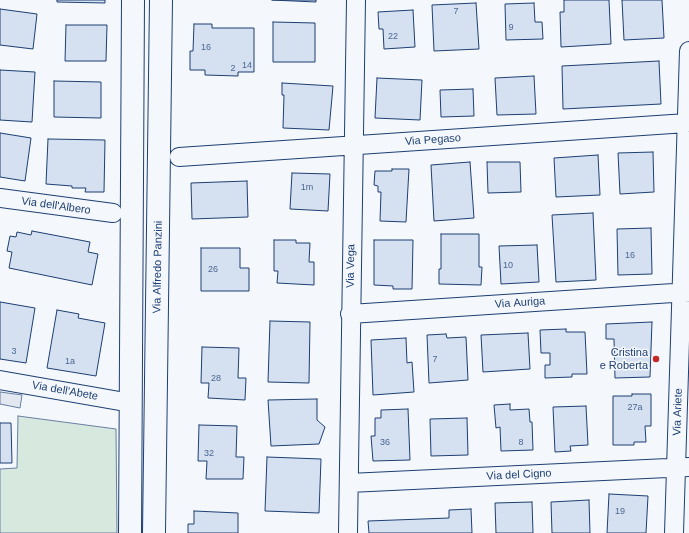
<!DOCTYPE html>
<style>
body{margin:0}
canvas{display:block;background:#f4f7fb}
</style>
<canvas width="689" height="533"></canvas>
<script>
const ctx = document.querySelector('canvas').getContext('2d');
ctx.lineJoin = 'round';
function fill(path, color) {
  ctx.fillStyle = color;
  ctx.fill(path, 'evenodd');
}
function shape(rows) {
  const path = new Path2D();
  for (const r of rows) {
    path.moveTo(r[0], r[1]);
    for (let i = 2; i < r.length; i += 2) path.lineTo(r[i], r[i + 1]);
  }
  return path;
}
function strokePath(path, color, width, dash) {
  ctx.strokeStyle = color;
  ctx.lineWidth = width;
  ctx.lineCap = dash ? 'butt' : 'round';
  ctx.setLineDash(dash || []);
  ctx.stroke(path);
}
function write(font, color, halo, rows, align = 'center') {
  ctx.font = font + ' Arial,sans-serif';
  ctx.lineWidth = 3;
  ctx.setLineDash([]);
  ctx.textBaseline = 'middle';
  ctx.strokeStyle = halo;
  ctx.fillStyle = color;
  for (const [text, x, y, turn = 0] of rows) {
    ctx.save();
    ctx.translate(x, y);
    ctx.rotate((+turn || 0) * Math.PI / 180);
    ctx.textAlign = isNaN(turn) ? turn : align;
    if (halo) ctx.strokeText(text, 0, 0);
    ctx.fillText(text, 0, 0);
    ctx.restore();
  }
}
const green = shape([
 [18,416,116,429,117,533,0,533,0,469,17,468,18,416]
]);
const parking = shape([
 [0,392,22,395,20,408,0,404,0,392]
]);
const building = shape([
 [57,0,105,0,105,3,57,2,57,0],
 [272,0,316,0,316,2,272,0],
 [564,0,609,0,611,44,561,47,560,12,564,12,564,0],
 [622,0,662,0,664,38,624,40,622,0],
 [476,3,479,49,434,51,432,5,476,3],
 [534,3,535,22,542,22,543,39,506,40,505,4,534,3],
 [0,9,37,14,33,49,0,45,0,9],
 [413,10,415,47,384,49,383,29,379,29,378,12,413,10],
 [273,22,315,23,315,62,273,62,273,22],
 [194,24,212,24,212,28,254,28,254,72,238,72,238,76,205,75,205,70,190,70,190,51,193,51,194,24],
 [66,25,107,25,106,61,65,61,66,25],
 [659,61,661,104,563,109,562,66,659,61],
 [0,70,35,72,32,122,0,120,0,70],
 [534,76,536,114,497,115,495,78,534,76],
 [377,78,422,80,420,120,375,118,377,78],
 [54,81,101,82,101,118,54,117,54,81],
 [282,83,333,86,329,130,283,128,284,95,282,95,282,83],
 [473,89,474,116,441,117,440,90,473,89],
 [0,133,31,138,25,181,0,177,0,133],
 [48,139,105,140,104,192,85,192,86,188,72,188,72,186,46,184,48,139],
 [653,152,654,192,620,194,618,153,653,152],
 [598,155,600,195,556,197,554,158,598,155],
 [470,162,474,218,434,221,431,165,470,162],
 [487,162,520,162,521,192,488,193,487,162],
 [392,169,409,169,406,222,380,221,381,192,378,192,378,186,374,185,375,171,392,171,392,169],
 [292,173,330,174,328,211,290,209,292,173],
 [247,181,248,217,192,219,191,183,247,181],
 [593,213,596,280,556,282,552,215,593,213],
 [651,228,652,274,618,275,617,229,651,228],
 [32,231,90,242,88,252,98,254,92,285,9,268,12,252,7,251,10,236,16,237,17,232,31,235,32,231],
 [441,234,479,234,479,267,482,267,481,285,439,284,439,269,441,269,441,234],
 [274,240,296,240,296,243,310,243,309,262,314,262,314,285,277,283,278,271,274,271,274,240],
 [374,240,413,240,412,289,393,289,393,286,374,285,374,240],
 [537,245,539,282,501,284,499,246,537,245],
 [201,248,240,248,240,268,249,268,249,291,201,291,201,248],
 [0,302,35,308,26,363,0,359,0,302],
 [57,310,79,314,78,318,105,323,96,376,47,368,57,310],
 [270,321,310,322,309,383,268,382,270,321],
 [652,322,650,377,615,378,614,339,606,339,606,324,652,322],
 [566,329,566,332,585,332,587,374,572,374,572,377,545,378,545,365,550,365,550,353,541,353,540,330,566,329],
 [528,333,530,369,483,372,481,335,528,333],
 [446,334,447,338,466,337,468,380,429,383,427,335,446,334],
 [406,338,407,363,412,362,414,392,373,395,371,340,406,338],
 [202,347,239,348,238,378,246,378,245,400,208,398,209,383,201,383,202,347],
 [632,394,651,394,651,426,645,426,646,442,634,442,634,445,613,445,613,396,632,396,632,394],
 [317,399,317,420,325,427,319,444,271,446,268,400,317,399],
 [510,404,510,410,529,409,530,422,532,422,533,450,501,451,500,427,496,428,494,405,510,404],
 [586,406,588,445,570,446,571,451,555,452,553,407,586,406],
 [408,409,410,460,373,461,371,436,375,436,375,418,381,418,381,410,408,409],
 [467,418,468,455,431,456,430,419,467,418],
 [0,423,11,423,12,463,0,463,0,423],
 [199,425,237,426,236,457,244,457,243,479,206,479,207,461,198,461,199,425],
 [267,457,321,459,319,513,265,511,267,457],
 [609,494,648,496,646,533,607,533,609,494],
 [589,500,590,533,552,533,551,502,589,500],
 [532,502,533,533,496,533,495,503,532,502],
 [471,509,472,533,369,533,368,521,449,518,449,510,471,509],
 [194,511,238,513,238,533,188,533,188,524,194,524,194,511]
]);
const street = shape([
 [179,157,687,123],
 [0,198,113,213],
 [350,314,689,292],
 [0,380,131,403],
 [349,483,689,467],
 [348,533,356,0],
 [674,533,689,51]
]);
const secondary = shape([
 [130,533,133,0],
 [154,533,161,0]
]);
const markers = [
 [656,359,4,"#c62828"]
];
const numberNames = [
 ["7",456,12],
 ["9",511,28],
 ["22",393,37],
 ["16",206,48],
 ["14",247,66],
 ["2",233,69],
 ["1m",307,188],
 ["16",630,256],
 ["10",508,266],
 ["26",213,270],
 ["3",14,352],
 ["7",435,360],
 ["1a",70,362],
 ["28",216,379],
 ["27a",635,408],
 ["36",385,443],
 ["8",521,443],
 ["32",209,454],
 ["19",620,512]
];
const streetNames = [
 ["Via Pegaso",433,140,-4],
 ["Via dell'Albero",56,206,8],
 ["Via Vega",351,266,-89],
 ["Via Alfredo Panzini",158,267,-89],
 ["Via Auriga",520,303,-4],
 ["Via dell'Abete",65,391,10],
 ["Via Ariete",678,412,-88],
 ["Via del Cigno",519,475,-3]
];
const poiNames = [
 ["Cristina",648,353],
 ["e Roberta",648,366]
];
fill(green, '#d7e8df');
strokePath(green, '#687fa3', 1);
fill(parking, '#e3e8f0');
strokePath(parking, '#687fa3', 1);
fill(building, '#d5e0f0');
strokePath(building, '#1d3f73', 1);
strokePath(street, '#1d3f73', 20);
strokePath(secondary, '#1d3f73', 24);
strokePath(street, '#f4f7fb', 18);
strokePath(secondary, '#f4f7fb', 22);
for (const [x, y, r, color] of markers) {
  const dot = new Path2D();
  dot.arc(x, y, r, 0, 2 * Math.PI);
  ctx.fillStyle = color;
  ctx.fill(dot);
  strokePath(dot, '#f4f7fb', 1.5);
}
write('9px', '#4b6792', null, numberNames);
write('11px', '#1d3f73', '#f4f7fb', streetNames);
write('11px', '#1d3f73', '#f4f7fb', poiNames, 'right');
</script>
